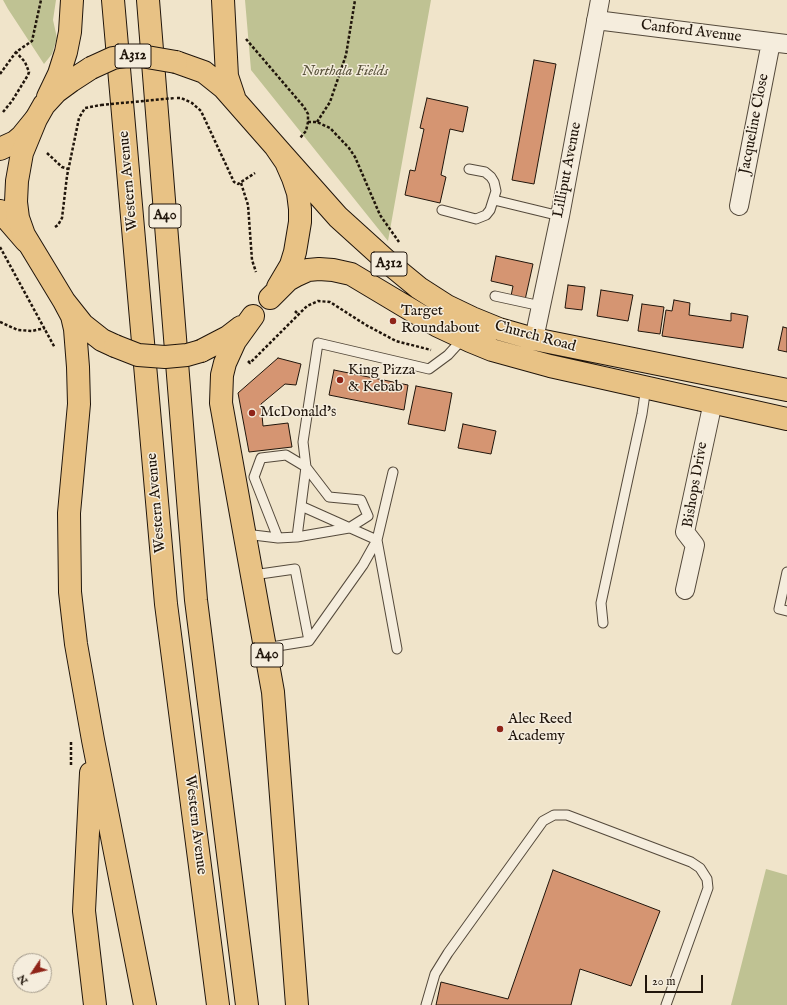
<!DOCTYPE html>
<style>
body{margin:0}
#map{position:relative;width:787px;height:1005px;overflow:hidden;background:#f0e4ca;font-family:"IM FELL English",serif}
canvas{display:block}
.north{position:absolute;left:12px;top:953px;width:40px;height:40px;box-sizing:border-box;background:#f5eddd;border:1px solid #a09789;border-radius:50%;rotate:235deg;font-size:11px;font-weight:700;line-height:16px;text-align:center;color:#20150b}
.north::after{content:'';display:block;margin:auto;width:14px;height:18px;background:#8f2418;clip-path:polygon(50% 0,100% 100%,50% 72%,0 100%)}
.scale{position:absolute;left:645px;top:975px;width:58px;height:18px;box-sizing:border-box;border:2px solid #20150b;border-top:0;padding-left:5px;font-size:12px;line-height:14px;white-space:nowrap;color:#20150b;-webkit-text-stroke:3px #f5eddd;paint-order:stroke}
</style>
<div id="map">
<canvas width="787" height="1005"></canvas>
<div class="north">N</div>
<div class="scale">20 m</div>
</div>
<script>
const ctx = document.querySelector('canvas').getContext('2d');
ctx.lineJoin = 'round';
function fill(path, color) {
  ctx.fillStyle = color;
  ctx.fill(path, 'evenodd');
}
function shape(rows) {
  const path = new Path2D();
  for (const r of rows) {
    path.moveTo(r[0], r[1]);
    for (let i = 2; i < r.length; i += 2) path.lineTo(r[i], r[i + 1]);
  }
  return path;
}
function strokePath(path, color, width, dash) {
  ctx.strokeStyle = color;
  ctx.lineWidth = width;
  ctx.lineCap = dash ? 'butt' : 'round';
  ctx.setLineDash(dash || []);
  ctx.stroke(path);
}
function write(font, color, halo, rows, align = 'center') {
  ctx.font = font + ' "IM FELL English",serif';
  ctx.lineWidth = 3;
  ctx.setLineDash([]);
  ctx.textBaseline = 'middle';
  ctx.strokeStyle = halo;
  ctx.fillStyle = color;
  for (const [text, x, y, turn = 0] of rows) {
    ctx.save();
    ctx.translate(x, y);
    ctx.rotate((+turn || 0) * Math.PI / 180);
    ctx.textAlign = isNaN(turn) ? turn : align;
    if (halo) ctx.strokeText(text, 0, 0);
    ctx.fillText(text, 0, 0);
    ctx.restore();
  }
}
const green = shape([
 [3,0,56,0,53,20,57,38,52,54,44,64,8,9],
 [245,0,431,0,388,241,251,70],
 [766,869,787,875,787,1005,731,1005]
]);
const building = shape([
 [534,60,556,64,534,184,512,180,534,60],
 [427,98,468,107,463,132,450,129,441,175,446,177,440,203,405,195,410,170,415,171,424,129,420,128,427,98],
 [496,256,533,264,525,300,511,296,513,286,491,281,496,256],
 [568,285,585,287,582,310,565,308,568,285],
 [601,290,633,295,628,321,597,316,601,290],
 [674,300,690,303,689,315,731,321,731,313,748,316,743,348,662,336,666,310,672,311,674,300],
 [642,304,664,307,660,334,638,331,642,304],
 [783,327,787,328,787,352,778,350,783,327],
 [278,358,301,364,296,385,285,384,261,404,263,426,288,423,292,447,249,452,238,393,278,358],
 [334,370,408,385,404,410,329,395,334,370],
 [416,386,452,393,445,431,408,424,416,386],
 [463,424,496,431,491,454,458,448,463,424],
 [553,870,660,911,631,986,580,969,571,1005,436,1005,441,982,508,999,553,870]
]);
const path = shape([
 [246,39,304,107,308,114,308,122,306,131,300,138],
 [0,74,16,52,32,41,41,0],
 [177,98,181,98,192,103,201,111,234,182,238,184,255,173],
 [3,112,12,101,28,75,29,72,25,62,16,52],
 [308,122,317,122,330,128,349,148,355,157,380,215,399,242],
 [317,122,330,102,346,55,355,0],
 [47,153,62,167,68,169],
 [241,183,248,205,252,260,256,272],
 [55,227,58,225,62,218,67,176,79,118,85,108,101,105],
 [0,247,55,348],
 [295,311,298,314],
 [0,322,18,330,32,331,45,328],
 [248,361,250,363,307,306,318,301,330,302,366,325,396,341,431,350],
 [71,765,71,742]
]);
const service = shape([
 [494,200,560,216],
 [442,210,476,219,486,215,490,210,496,191,494,182,491,177,485,172,469,169],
 [495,296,541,306],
 [301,506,377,540],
 [245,534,278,538,297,537,349,528,368,516,361,500,329,497,306,467,286,455,261,458,254,477,278,538],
 [297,537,306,467,303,442,318,343,429,369,448,355,458,344,466,342],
 [377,540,397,649],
 [787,572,779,609,787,611],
 [253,575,295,569,309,641,265,648],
 [603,623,601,603,642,414,646,387],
 [309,641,363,565,377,540,393,472],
 [426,1005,435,974,448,953,543,821,554,815,567,815,691,862,700,868,707,879,708,888,666,1005]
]);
const minor = shape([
 [596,20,787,44],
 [739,206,771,42],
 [534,339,560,216,600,0],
 [685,590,695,545,685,532,713,402]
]);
const primary = shape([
 [0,149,15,142,22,136,35,120],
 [0,211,26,241]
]);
const trunk = shape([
 [113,0,166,604,218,1005],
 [148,0,196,600,247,1005],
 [223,0,227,76,234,97],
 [176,62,204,72,224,88,275,146,286,162,293,178,298,193,300,209,300,222,295,252,291,265,278,287],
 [91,68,71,81,56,92,44,105,36,119,22,153,17,181,16,202,18,218,24,235,64,301,83,325,102,340,115,346],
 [48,97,59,74,66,52,70,32,72,0],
 [275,146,338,217,391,265,419,288,447,306,472,318,499,329,534,339,787,390],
 [270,298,288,280,297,275,308,270,319,269,333,270,351,274,438,326,470,341,492,350,550,366,787,419],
 [64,301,72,316,75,329,78,367,79,404,69,513,70,592,76,644,93,740,145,1005],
 [253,316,235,341,225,363,222,375,221,403,273,692,297,1005],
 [201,351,228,337,241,327],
 [91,773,84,911,95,1005]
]);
const pathBridge = shape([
 [101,105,175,98]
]);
const trunkBridge = shape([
 [91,68,113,58,126,56,141,56,176,62],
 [115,346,138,355,165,357,187,355,201,351]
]);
const markers = [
 [393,321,4,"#8f2418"],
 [340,380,4,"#8f2418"],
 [252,413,4,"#8f2418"],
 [500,729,4,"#8f2418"]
];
const shields = [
 [133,56,36],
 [165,216,32],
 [389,264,36],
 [267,655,32]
];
const shieldNames = [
 ["A312",133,56],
 ["A40",165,216],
 ["A312",389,264],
 ["A40",267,655]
];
const streetNames = [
 ["Canford Avenue",691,32,7],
 ["Jacqueline Close",755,124,-79],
 ["Lilliput Avenue",568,170,-79],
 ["Western Avenue",129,181,-95],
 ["Church Road",535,337,15],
 ["Bishops Drive",696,485,-80],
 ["Western Avenue",157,503,-95],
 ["Western Avenue",195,825,83]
];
const parkNames = [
 ["Northala Fields",345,72]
];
const poiNames = [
 ["Target",401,312],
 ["Roundabout",401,329],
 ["King Pizza",348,371],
 ["& Kebab",348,388],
 ["McDonald's",260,413],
 ["Alec Reed",508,720],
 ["Academy",508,737]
];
fill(green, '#bfc293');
fill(building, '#d59572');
strokePath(building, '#20150b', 1);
strokePath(service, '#54493b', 11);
strokePath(minor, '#54493b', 20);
strokePath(primary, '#20150b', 24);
strokePath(trunk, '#20150b', 24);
strokePath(path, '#20150b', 2.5, [3, 2]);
strokePath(service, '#f5eddd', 9);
strokePath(minor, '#f5eddd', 18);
strokePath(primary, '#e8c285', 22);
strokePath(trunk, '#e8c285', 22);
strokePath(trunkBridge, '#20150b', 24, []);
strokePath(pathBridge, '#20150b', 2.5, [3, 2]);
strokePath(trunkBridge, '#e8c285', 22);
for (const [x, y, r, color] of markers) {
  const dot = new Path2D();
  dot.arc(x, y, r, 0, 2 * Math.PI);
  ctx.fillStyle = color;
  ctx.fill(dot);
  strokePath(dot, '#f5eddd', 1.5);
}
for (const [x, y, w] of shields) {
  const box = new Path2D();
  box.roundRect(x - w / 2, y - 12, w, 24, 3);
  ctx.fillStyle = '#f5eddd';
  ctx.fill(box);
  strokePath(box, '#20150b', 1);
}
write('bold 14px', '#20150b', null, shieldNames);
write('15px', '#20150b', '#f5eddd', streetNames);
write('italic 15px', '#58523b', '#f5eddd', parkNames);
write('15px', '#20150b', '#f5eddd', poiNames, 'left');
</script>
